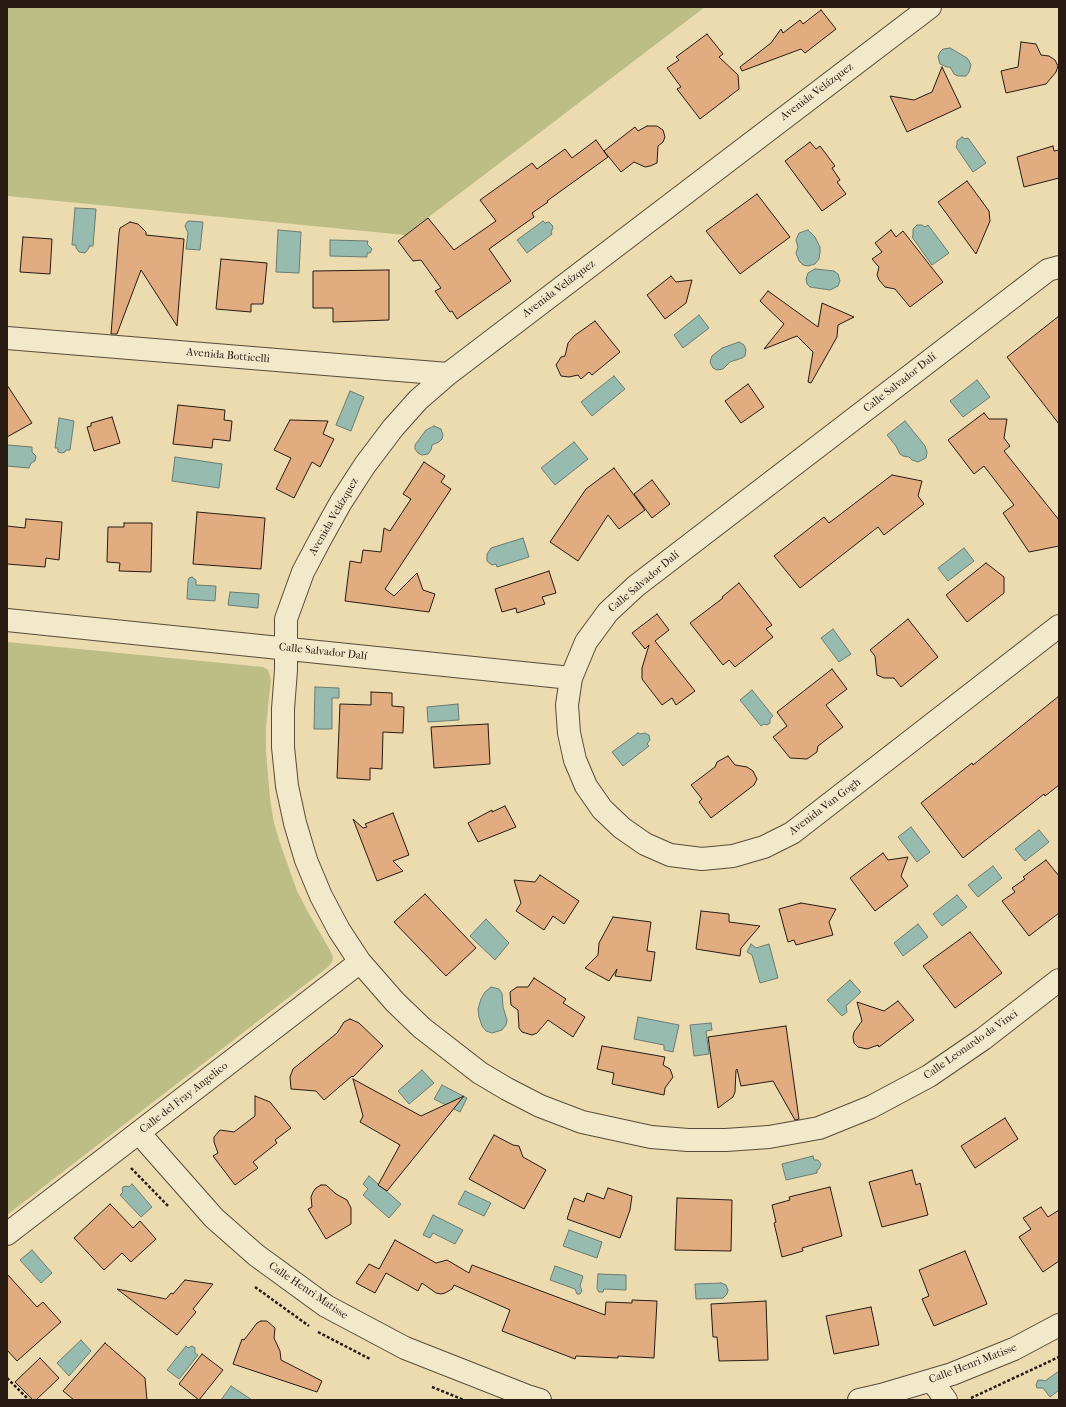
<!DOCTYPE html>
<meta charset="utf-8">
<style>
body{margin:0}
#map{position:relative;width:1066px;height:1407px;overflow:hidden;background:#ebdbae;font-family:"IM FELL French Canon",serif}
canvas{display:block}
.frame{position:absolute;inset:0;border:8px solid #271b13;pointer-events:none}
</style>
<div id="map">
<canvas width="1066" height="1407"></canvas>
<div class="frame"></div>
</div>
<script>
const ctx = document.querySelector('canvas').getContext('2d');
ctx.lineJoin = 'round';
function fill(path, color) {
  ctx.fillStyle = color;
  ctx.fill(path, 'evenodd');
}
function shape(rows) {
  const path = new Path2D();
  for (const r of rows) {
    path.moveTo(r[0], r[1]);
    for (let i = 2; i < r.length; i += 2) path.lineTo(r[i], r[i + 1]);
  }
  return path;
}
function strokePath(path, color, width, dash) {
  ctx.strokeStyle = color;
  ctx.lineWidth = width;
  ctx.lineCap = dash ? 'butt' : 'round';
  ctx.setLineDash(dash || []);
  ctx.stroke(path);
}
function write(font, color, halo, rows, align = 'center') {
  ctx.font = font + ' "IM FELL French Canon",serif';
  ctx.lineWidth = 3;
  ctx.setLineDash([]);
  ctx.textBaseline = 'middle';
  ctx.strokeStyle = halo;
  ctx.fillStyle = color;
  for (const [text, x, y, turn = 0] of rows) {
    ctx.save();
    ctx.translate(x, y);
    ctx.rotate((+turn || 0) * Math.PI / 180);
    ctx.textAlign = isNaN(turn) ? turn : align;
    if (halo) ctx.strokeText(text, 0, 0);
    ctx.fillText(text, 0, 0);
    ctx.restore();
  }
}
const green = shape([
 [7,7,705,7,405,235,7,196],
 [7,642,263,667,268,670,271,679,266,727,266,751,270,799,274,823,281,846,297,891,308,912,331,952,333,958,332,962,328,967,7,1215]
]);
const water = shape([
 [950,48,967,58,969,61,971,65,969,72,966,76,958,76,954,74,950,67,947,67,940,64,938,57,940,52,943,49,950,48],
 [962,137,965,139,968,138,986,163,973,172,956,147,957,145,957,141,962,137],
 [75,208,96,209,93,246,89,246,89,248,85,253,79,252,76,248,76,245,72,245,75,208],
 [189,221,203,222,200,250,186,249,188,233,185,226,187,222,189,221],
 [543,221,545,223,549,222,552,225,553,228,551,232,552,234,527,253,517,240,543,221],
 [917,225,922,225,925,227,928,225,949,253,932,265,912,237,913,236,913,229,917,225],
 [278,230,301,232,299,273,276,272,278,230],
 [808,230,815,237,820,247,820,252,819,259,815,264,808,266,803,265,799,261,796,253,798,247,796,240,799,233,808,230],
 [330,240,368,241,367,244,372,249,370,253,367,253,367,257,330,256,330,240],
 [815,269,834,271,838,274,840,281,838,286,830,290,810,287,807,284,806,279,808,273,815,269],
 [699,315,709,328,683,348,674,335,699,315],
 [739,342,744,345,746,350,745,356,742,358,730,362,723,369,717,370,713,368,710,362,712,356,722,348,739,342],
 [614,376,625,389,592,416,581,402,614,376],
 [977,380,990,397,963,417,950,401,977,380],
 [350,391,364,397,351,431,336,425,350,391],
 [59,418,74,421,70,450,66,450,65,452,62,453,58,452,58,448,55,448,59,418],
 [905,421,925,446,927,452,926,458,918,462,912,460,909,457,903,456,900,454,896,446,887,435,905,421],
 [434,426,441,429,443,435,442,439,439,442,432,445,431,450,428,454,422,455,418,453,415,449,415,445,426,430,434,426],
 [574,442,588,459,555,485,541,468,574,442],
 [7,445,32,447,32,452,36,456,35,461,31,463,29,468,7,466,7,445],
 [175,457,222,464,219,488,172,481,175,457],
 [523,538,529,557,497,567,496,564,492,565,487,561,487,554,491,548,523,538],
 [964,548,974,561,948,581,938,568,964,548],
 [192,577,196,580,196,585,216,586,215,601,187,599,188,581,189,578,192,577],
 [230,592,259,594,258,608,228,605,230,592],
 [833,629,851,654,839,662,821,638,833,629],
 [315,687,339,688,339,698,332,698,332,729,314,729,315,687],
 [752,690,773,716,770,719,770,723,767,725,764,724,761,726,740,700,752,690],
 [458,704,459,720,428,722,427,707,458,704],
 [638,733,640,734,645,733,649,735,650,740,647,744,649,746,623,766,612,752,638,733],
 [911,827,930,852,917,862,898,837,911,827],
 [1039,830,1049,842,1025,861,1015,849,1039,830],
 [993,866,1002,878,978,897,968,885,993,866],
 [957,895,967,907,942,926,933,914,957,895],
 [486,919,509,943,495,960,470,936,486,919],
 [918,924,928,937,903,956,894,943,918,924],
 [751,944,756,948,769,944,778,978,760,983,752,955,747,952,751,944],
 [850,980,861,992,846,1006,847,1012,842,1016,827,1000,850,980],
 [491,987,499,989,502,993,503,1007,507,1020,506,1025,502,1030,492,1033,486,1031,482,1026,479,1017,478,1009,481,999,485,992,491,987],
 [638,1017,679,1025,673,1052,664,1050,664,1045,634,1039,638,1017],
 [711,1023,712,1030,706,1031,709,1054,694,1056,690,1025,711,1023],
 [422,1070,434,1083,409,1104,398,1091,422,1070],
 [442,1085,467,1098,460,1112,434,1099,442,1085],
 [813,1156,814,1160,818,1160,821,1164,819,1169,817,1170,817,1173,786,1180,782,1164,813,1156],
 [369,1176,401,1204,389,1218,363,1195,368,1189,363,1184,369,1176],
 [132,1184,152,1207,141,1217,120,1195,123,1192,122,1189,123,1187,126,1186,129,1187,132,1184],
 [465,1191,491,1203,484,1216,458,1204,465,1191],
 [433,1215,463,1230,455,1244,433,1233,430,1238,423,1235,433,1215],
 [569,1230,602,1242,597,1258,563,1246,569,1230],
 [32,1250,52,1273,41,1283,20,1260,32,1250],
 [555,1266,583,1276,580,1286,582,1291,580,1294,577,1294,575,1289,550,1280,555,1266],
 [598,1274,626,1275,626,1290,604,1289,603,1292,599,1292,597,1289,598,1274],
 [721,1283,726,1285,728,1290,727,1294,723,1298,696,1299,695,1284,721,1283],
 [81,1340,91,1351,69,1376,57,1363,81,1340],
 [186,1346,188,1348,192,1346,195,1348,195,1353,198,1355,179,1379,167,1370,186,1346],
 [1059,1371,1059,1390,1050,1397,1043,1388,1037,1388,1036,1385,1038,1380,1042,1380,1045,1381,1059,1371],
 [231,1386,252,1400,221,1400,231,1386]
]);
const building = shape([
 [821,10,836,29,805,53,801,49,742,71,740,67,771,43,781,29,783,33,800,20,803,24,821,10],
 [707,34,723,54,719,57,738,75,739,89,700,119,677,89,681,87,667,68,679,60,676,57,707,34],
 [1021,42,1036,44,1041,55,1049,56,1055,60,1058,66,1056,72,1046,84,1006,93,1001,71,1018,67,1021,42],
 [942,67,961,107,907,132,890,96,914,100,932,92,942,67],
 [647,126,657,126,663,130,665,137,663,142,658,146,657,163,650,166,645,167,634,162,621,172,604,151,635,127,638,131,647,126],
 [596,140,608,157,547,201,548,202,532,213,534,217,489,249,511,281,457,319,452,311,450,312,435,291,441,288,421,260,413,261,398,241,428,218,454,250,496,221,480,200,532,163,537,169,565,149,572,158,596,140],
 [810,142,816,149,820,146,835,166,832,168,840,180,837,182,846,194,822,211,785,161,810,142],
 [1053,146,1054,151,1059,150,1059,178,1024,187,1017,157,1053,146],
 [967,181,989,211,990,221,976,254,938,202,967,181],
 [757,194,790,237,740,274,706,231,757,194],
 [130,222,138,224,146,232,146,235,184,239,177,326,141,270,117,334,111,334,119,233,120,228,130,222],
 [891,230,896,237,903,231,943,282,910,307,895,289,885,287,879,280,877,275,879,267,872,259,882,252,875,243,891,230],
 [23,237,52,239,50,274,20,272,23,237],
 [221,259,267,263,263,304,251,304,251,312,216,309,221,259],
 [389,270,389,320,333,322,333,308,313,308,313,271,389,270],
 [671,276,676,282,692,280,686,303,665,319,647,295,671,276],
 [768,291,818,327,822,303,854,317,838,325,837,337,811,383,808,382,813,352,797,336,764,349,784,324,760,301,768,291],
 [1059,316,1059,424,1007,357,1059,316],
 [595,321,620,352,592,375,589,372,581,379,578,375,569,377,561,376,556,365,561,357,565,356,568,343,574,336,595,321],
 [748,384,764,407,741,423,725,401,748,384],
 [7,385,32,423,7,437,7,385],
 [178,405,225,410,224,420,232,421,230,441,213,439,212,448,173,444,178,405],
 [984,413,989,419,1007,419,1004,438,1010,446,1004,451,1059,520,1059,546,1029,552,1003,513,1014,505,984,466,974,474,948,440,984,413],
 [112,417,120,443,94,451,87,427,91,426,91,423,112,417],
 [290,420,328,421,323,434,334,439,320,467,312,462,294,498,276,489,291,458,274,450,290,420],
 [424,462,445,476,441,482,451,489,385,589,394,596,417,573,423,590,435,594,429,612,345,601,350,561,361,563,363,550,381,552,384,528,390,531,411,499,403,494,424,462],
 [614,468,645,510,619,529,608,515,578,561,550,542,586,489,614,468],
 [892,475,922,481,918,496,924,504,884,535,878,527,800,588,774,556,824,517,829,523,892,475],
 [652,480,670,504,652,518,634,494,652,480],
 [197,512,265,518,261,569,193,564,197,512],
 [26,519,62,522,59,560,46,558,45,567,7,564,7,526,25,528,26,519],
 [124,523,152,523,151,572,119,571,120,563,107,562,108,527,124,527,124,523],
 [986,563,1004,577,1004,593,967,622,946,595,986,563],
 [549,571,556,593,542,597,545,604,517,613,516,608,502,612,495,589,549,571],
 [739,583,772,625,766,629,773,637,735,667,729,660,723,665,690,623,723,598,722,597,739,583],
 [657,614,669,630,655,641,695,691,676,705,672,698,662,705,642,679,642,668,649,645,645,649,632,633,657,614],
 [908,619,938,657,901,687,894,678,884,678,877,675,875,656,870,650,908,619],
 [832,669,847,689,826,705,843,727,818,746,817,752,807,759,790,758,773,737,787,726,777,712,832,669],
 [371,692,392,693,392,706,404,707,403,733,383,732,382,769,370,768,370,780,337,778,340,704,371,705,371,692],
 [1059,696,1059,785,1045,796,1044,794,963,858,921,803,972,763,973,765,1059,696],
 [488,724,490,764,434,768,431,727,488,724],
 [728,756,735,765,747,767,753,771,757,779,754,785,711,818,699,802,702,799,691,785,715,767,717,762,728,756],
 [505,806,516,827,478,842,468,823,492,810,492,812,505,806],
 [393,813,409,855,393,861,403,871,377,881,353,819,363,828,367,827,365,824,393,813],
 [883,853,888,860,908,857,901,876,908,886,875,911,850,878,883,853],
 [1046,860,1059,876,1059,913,1029,936,1002,901,1015,892,1012,888,1025,879,1023,877,1046,860],
 [540,875,579,901,564,924,553,916,544,930,516,911,521,903,514,880,535,882,540,875],
 [425,894,476,948,446,976,394,922,425,894],
 [801,903,836,909,829,922,833,935,796,945,794,940,788,942,779,909,801,903],
 [701,911,729,914,729,922,760,926,741,948,740,956,696,949,701,911],
 [613,917,651,922,647,951,655,952,651,981,615,976,617,969,609,981,585,968,598,955,599,943,613,917],
 [970,932,1002,973,955,1008,923,966,970,932],
 [534,978,566,999,563,1003,585,1017,573,1037,548,1020,537,1033,532,1035,522,1032,519,1028,518,1010,511,1005,510,992,517,987,528,987,534,978],
 [898,1001,914,1020,879,1047,878,1045,867,1049,858,1047,854,1043,853,1037,854,1032,862,1021,857,1002,884,1011,898,1001],
 [350,1019,359,1023,383,1046,353,1077,352,1076,324,1100,316,1091,291,1089,290,1077,293,1069,337,1033,344,1022,350,1019],
 [786,1026,799,1119,795,1120,773,1081,741,1086,737,1069,736,1070,735,1092,733,1097,718,1108,708,1037,786,1026],
 [602,1046,665,1057,663,1065,670,1069,673,1077,665,1088,664,1095,612,1084,614,1073,597,1069,602,1046],
 [353,1079,421,1116,464,1096,387,1191,378,1185,400,1145,360,1122,363,1116,353,1079],
 [255,1096,270,1102,291,1128,275,1140,277,1143,253,1162,258,1168,235,1185,213,1156,218,1153,214,1142,214,1137,220,1130,234,1132,255,1116,255,1096],
 [1005,1118,1018,1139,975,1168,961,1146,1005,1118],
 [494,1135,513,1145,519,1146,523,1157,546,1170,524,1209,469,1179,494,1135],
 [912,1170,916,1185,920,1183,928,1215,882,1227,869,1182,912,1170],
 [321,1185,326,1185,336,1194,347,1200,351,1208,351,1224,326,1239,308,1209,312,1207,311,1197,313,1192,316,1188,321,1185],
 [830,1187,842,1236,802,1248,803,1251,782,1257,774,1223,776,1222,772,1205,790,1200,789,1197,830,1187],
 [608,1188,632,1196,630,1210,620,1238,567,1219,574,1198,584,1202,587,1193,604,1199,608,1188],
 [677,1198,732,1200,731,1251,675,1250,677,1198],
 [110,1204,133,1228,140,1221,156,1239,131,1262,122,1253,104,1270,74,1238,110,1204],
 [1041,1207,1048,1217,1059,1210,1059,1261,1043,1272,1019,1237,1031,1229,1023,1218,1041,1207],
 [395,1240,436,1263,447,1260,469,1273,472,1265,605,1315,606,1302,632,1303,632,1300,657,1301,654,1358,618,1356,618,1358,576,1356,575,1359,502,1331,510,1310,454,1285,452,1289,445,1293,441,1294,436,1293,422,1283,418,1291,386,1273,375,1293,356,1283,369,1264,379,1269,395,1240],
 [965,1251,987,1304,934,1326,922,1299,929,1296,919,1270,965,1251],
 [7,1274,37,1307,43,1302,61,1322,17,1361,7,1350,7,1274],
 [185,1280,213,1284,193,1309,196,1312,177,1335,117,1289,166,1299,171,1293,173,1294,185,1280],
 [766,1301,768,1360,719,1361,717,1337,713,1337,711,1304,766,1301],
 [871,1307,879,1345,834,1354,826,1316,871,1307],
 [261,1321,267,1321,275,1328,274,1338,280,1351,281,1360,322,1381,317,1392,233,1364,242,1339,244,1340,257,1323,261,1321],
 [105,1343,145,1378,147,1400,74,1400,63,1391,105,1343],
 [202,1354,223,1370,199,1400,179,1384,202,1354],
 [40,1358,59,1378,36,1400,33,1400,15,1382,40,1358]
]);
const path = shape([
 [131,1168,169,1207],
 [255,1287,309,1326],
 [318,1332,370,1359],
 [7,1378,29,1400],
 [432,1387,464,1400],
 [971,1398,1059,1357]
]);
const minor = shape([
 [930,7,448,374,418,400,393,428,365,465,341,502,321,538,303,572,286,619,286,670,283,709,283,747,287,786,295,823,306,860,321,896,339,930,360,962,395,1002,422,1028,480,1073,507,1089,540,1106,582,1122,651,1137,688,1140,726,1140,769,1137,819,1128,871,1107,929,1076,983,1039,1059,980],
 [7,338,448,374],
 [7,620,571,678,586,642,608,612,636,586,1048,270,1059,267],
 [571,678,567,705,569,733,575,760,586,786,602,809,622,828,645,844,670,855,702,859,733,856,764,847,792,833,1059,626],
 [139,1133,214,1218,256,1255,326,1306,405,1348,527,1396,540,1400],
 [7,1234,360,962],
 [932,1381,946,1400],
 [859,1400,881,1395,952,1374,1014,1349,1059,1325]
]);
const streetNames = [
 ["Avenida Velázquez",817,92,-37],
 ["Avenida Velázquez",559,289,-37],
 ["Avenida Botticelli",228,356,5],
 ["Calle Salvador Dalí",900,383,-38],
 ["Avenida Velázquez",334,517,-60],
 ["Calle Salvador Dalí",644,582,-40],
 ["Calle Salvador Dalí",323,652,6],
 ["Avenida Van Gogh",825,807,-37],
 ["Calle Leonardo da Vinci",971,1045,-35],
 ["Calle del Fray Angelico",184,1098,-38],
 ["Calle Henri Matisse",308,1291,34],
 ["Calle Henri Matisse",973,1364,-21]
];
fill(green, '#bcbe86');
fill(water, '#98bbaf');
strokePath(water, '#6b7b71', 1);
fill(building, '#e0ac80');
strokePath(building, '#271b13', 1);
strokePath(minor, '#584b3a', 24);
strokePath(path, '#271b13', 2.5, [3, 2]);
strokePath(minor, '#f2e8ca', 22);
write('11px', '#271b13', '#f2e8ca', streetNames);
</script>
